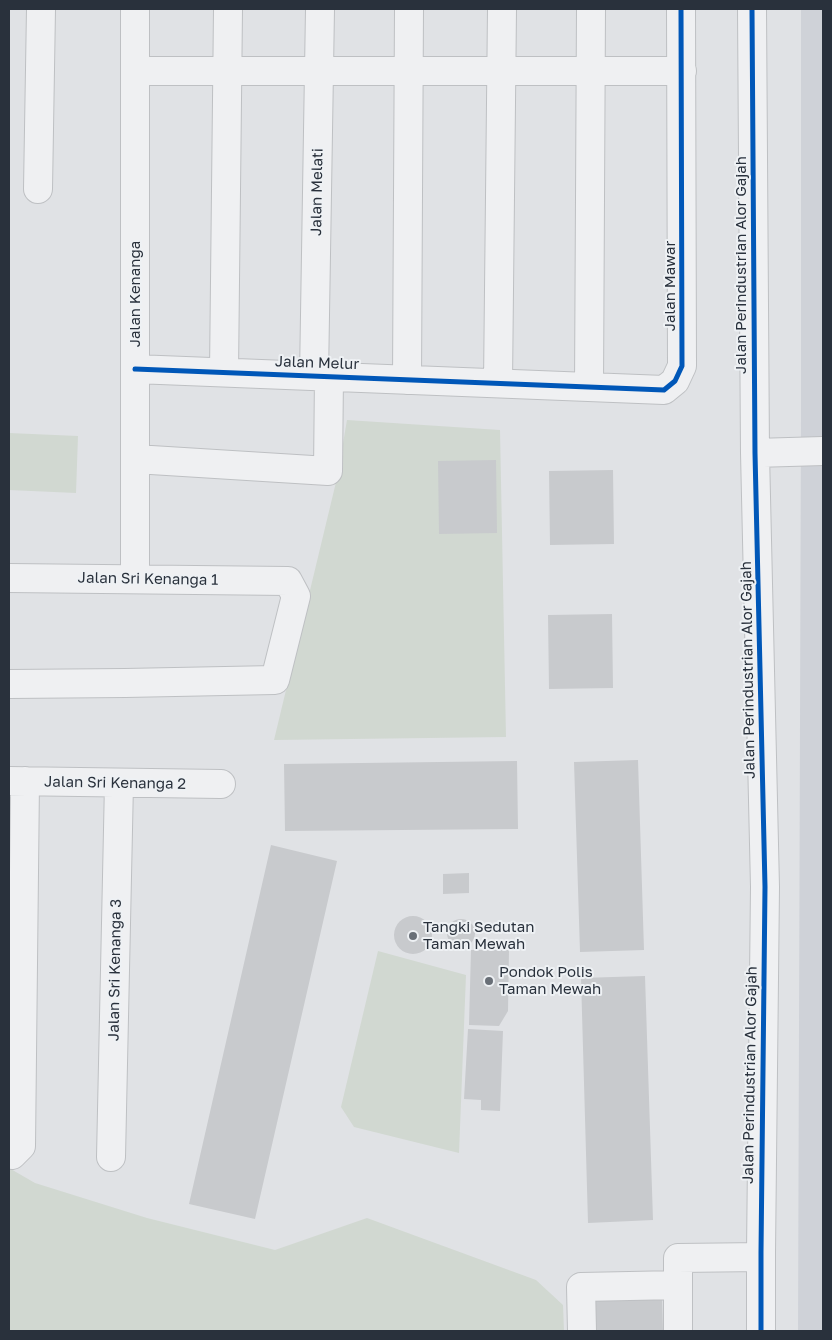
<!DOCTYPE html>
<style>
body{margin:0}
#map{position:relative;width:832px;height:1340px;overflow:hidden;background:#e0e2e5;font-family:"Golos Text",sans-serif}
canvas{display:block}
.frame{position:absolute;inset:0;border:10px solid #29313c;pointer-events:none}
</style>
<div id="map">
<canvas width="832" height="1340"></canvas>
<div class="frame"></div>
</div>
<script>
const ctx = document.querySelector('canvas').getContext('2d');
ctx.lineJoin = 'round';
function fill(path, color) {
  ctx.fillStyle = color;
  ctx.fill(path, 'evenodd');
}
function shape(rows) {
  const path = new Path2D();
  for (const r of rows) {
    if (r.length === 3) {
      path.moveTo(r[0] + r[2], r[1]);
      path.arc(r[0], r[1], r[2], 0, 2 * Math.PI);
      continue;
    }
    path.moveTo(r[0], r[1]);
    for (let i = 2; i < r.length; i += 2) path.lineTo(r[i], r[i + 1]);
  }
  return path;
}
function strokePath(path, color, width, dash) {
  ctx.strokeStyle = color;
  ctx.lineWidth = width;
  ctx.lineCap = dash ? 'butt' : 'round';
  ctx.setLineDash(dash || []);
  ctx.stroke(path);
}
function write(font, color, halo, rows, align = 'center') {
  ctx.font = font + ' "Golos Text",sans-serif';
  ctx.lineWidth = 4;
  ctx.setLineDash([]);
  ctx.textBaseline = 'middle';
  ctx.strokeStyle = halo;
  ctx.fillStyle = color;
  for (const [text, x, y, turn = 0] of rows) {
    ctx.save();
    ctx.translate(x, y);
    ctx.rotate((+turn || 0) * Math.PI / 180);
    ctx.textAlign = isNaN(turn) ? turn : align;
    if (halo) ctx.strokeText(text, 0, 0);
    ctx.fillText(text, 0, 0);
    ctx.restore();
  }
}
const built = shape([
 [801,9,823,9,823,1331,798,1331,801,416]
]);
const green = shape([
 [347,420,500,430,506,737,274,740,337,478],
 [9,433,78,436,76,493,9,490],
 [378,951,466,975,459,1153,354,1127,341,1107],
 [9,1168,35,1183,147,1218,275,1250,367,1218,536,1280,563,1305,564,1331,9,1331]
]);
const building = shape([
 [496,460,497,533,439,534,438,461],
 [613,470,614,544,550,545,549,471],
 [612,614,613,688,549,689,548,615],
 [638,760,644,950,580,952,574,762],
 [517,761,518,829,285,831,284,764],
 [271,845,337,861,255,1219,189,1204],
 [469,873,469,893,443,894,443,874],
 [413,935,19],
 [461,933,14],
 [471,950,509,950,508,1011,499,1026,469,1025],
 [645,976,653,1220,588,1223,581,978],
 [468,1029,503,1031,500,1111,481,1110,481,1100,464,1099],
 [662,1294,663,1331,591,1331,591,1295]
]);
const minor = shape([
 [135,9,135,579],
 [752,9,755,453,765,887,761,1252,761,1331],
 [135,71,682,71],
 [38,189,41,9],
 [135,369,664,390,675,381,682,366,681,9],
 [224,372,228,9],
 [314,376,320,9],
 [407,380,409,9],
 [498,383,502,9],
 [589,387,591,9],
 [755,453,823,451],
 [135,459,328,471,329,376],
 [9,578,288,581,296,596,275,680,125,683,9,684],
 [9,781,221,784],
 [9,1153,12,1155,21,1146,25,781],
 [111,1157,119,783],
 [582,1331,581,1287,678,1285],
 [678,1331,678,1258,761,1257]
]);
const cycleway = shape([
 [752,9,755,453,765,887,761,1252,761,1331],
 [135,369,664,390,675,381,682,366,681,9]
]);
const markers = [
 [413,936,5,"#696f77"],
 [489,981,5,"#696f77"]
];
const streetNames = [
 ["Jalan Melati",317,192,-89],
 ["Jalan Perindustrian Alor Gajah",741,265,-90],
 ["Jalan Mawar",670,286,-90],
 ["Jalan Kenanga",135,294,-90],
 ["Jalan Melur",317,363,2],
 ["Jalan Sri Kenanga 1",148,579,1],
 ["Jalan Perindustrian Alor Gajah",748,670,-91],
 ["Jalan Sri Kenanga 2",115,783,1],
 ["Jalan Sri Kenanga 3",115,970,-89],
 ["Jalan Perindustrian Alor Gajah",750,1075,-89]
];
const poiNames = [
 ["Tangki Sedutan",423,927],
 ["Taman Mewah",423,944],
 ["Pondok Polis",499,972],
 ["Taman Mewah",499,989]
];
fill(built, '#cfd2d8');
fill(green, '#d1d8d1');
fill(building, '#c8cacd');
strokePath(minor, '#bec0c3', 30);
strokePath(minor, '#eff0f2', 28);
strokePath(cycleway, '#0057b8', 5);
for (const [x, y, r, color] of markers) {
  const dot = new Path2D();
  dot.arc(x, y, r, 0, 2 * Math.PI);
  ctx.fillStyle = color;
  ctx.fill(dot);
  strokePath(dot, '#eef1f4', 2);
}
write('15px', '#29313c', '#eef1f4', streetNames);
write('15px', '#29313c', '#eef1f4', poiNames, 'left');
</script>
